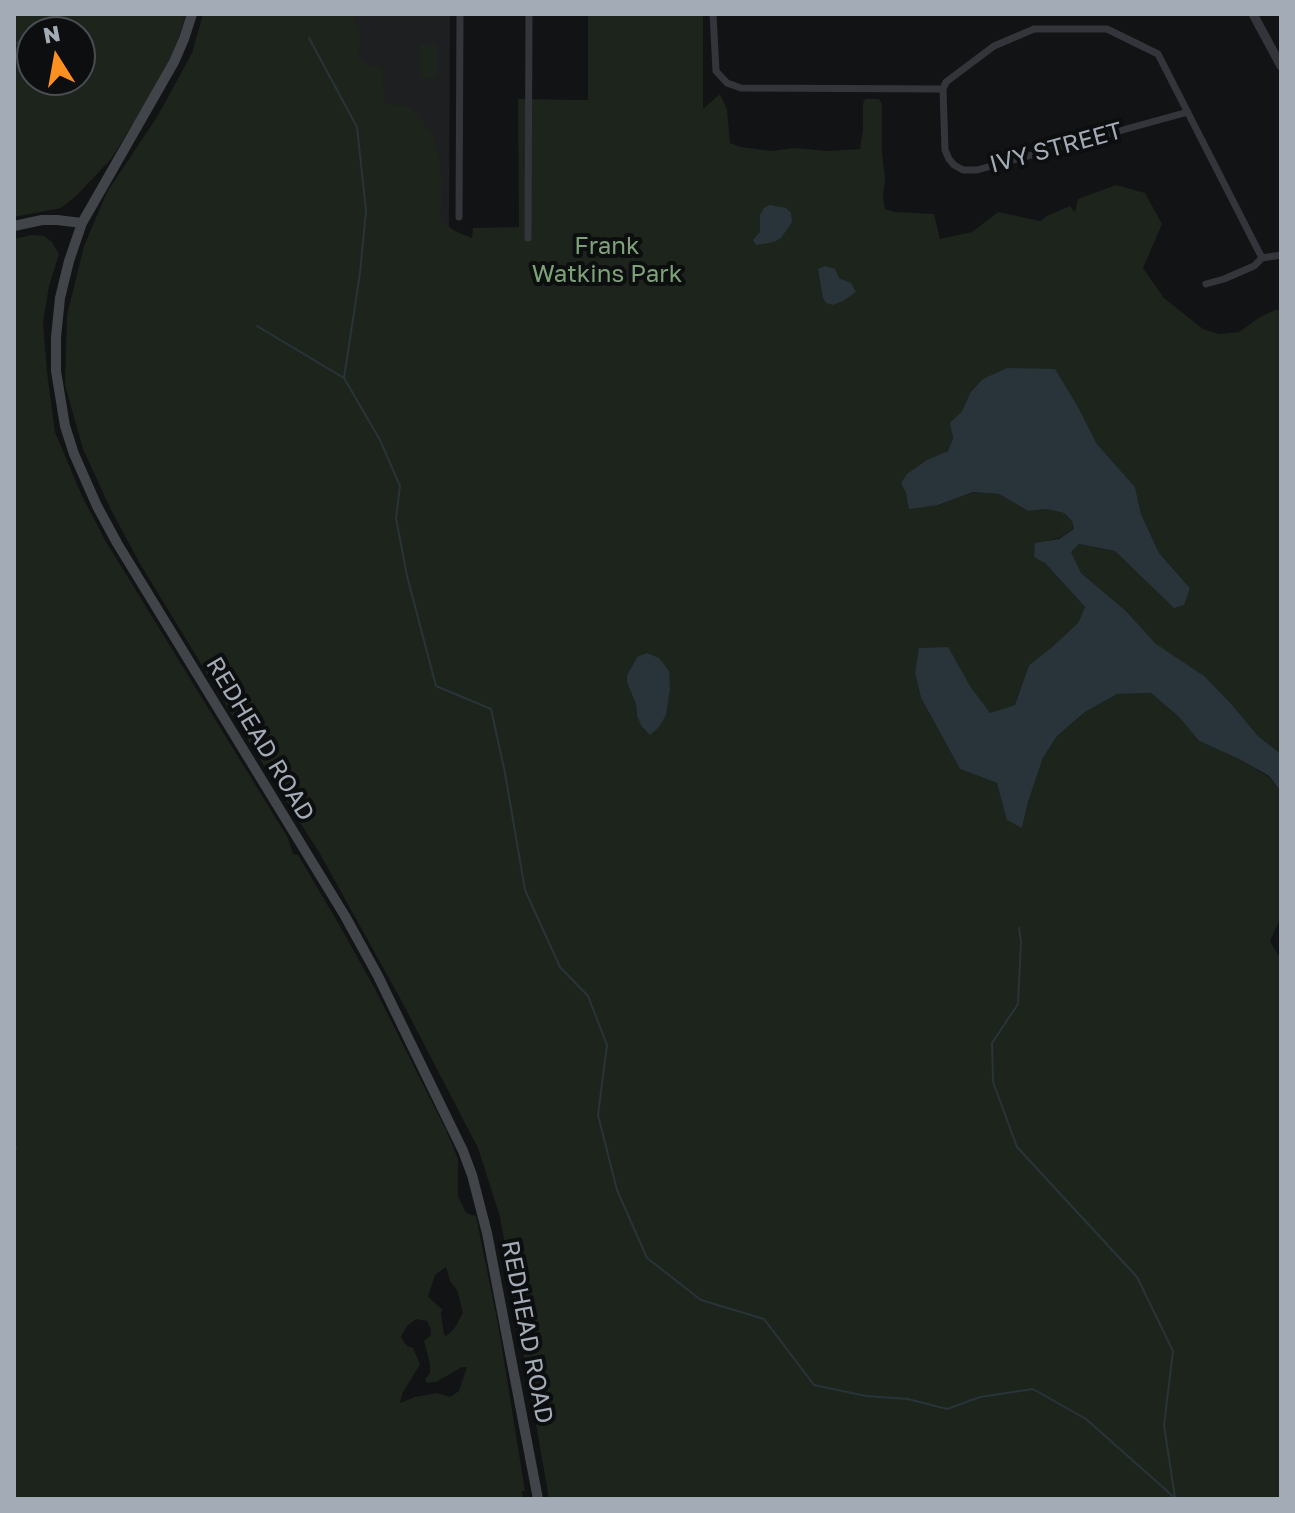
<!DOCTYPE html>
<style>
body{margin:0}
#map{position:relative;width:1295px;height:1513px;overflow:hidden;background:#121314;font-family:"Golos Text",sans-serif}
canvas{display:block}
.frame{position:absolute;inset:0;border:16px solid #a3acb6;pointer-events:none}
.north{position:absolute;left:16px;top:16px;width:80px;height:80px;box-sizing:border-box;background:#0d0e0f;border:2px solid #494d52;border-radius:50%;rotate:349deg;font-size:22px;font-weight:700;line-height:32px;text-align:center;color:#a3acb6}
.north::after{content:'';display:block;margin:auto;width:28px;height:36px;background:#fe8f21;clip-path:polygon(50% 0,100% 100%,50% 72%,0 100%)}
</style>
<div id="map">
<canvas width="1295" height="1513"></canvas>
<div class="frame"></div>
<div class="north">N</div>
</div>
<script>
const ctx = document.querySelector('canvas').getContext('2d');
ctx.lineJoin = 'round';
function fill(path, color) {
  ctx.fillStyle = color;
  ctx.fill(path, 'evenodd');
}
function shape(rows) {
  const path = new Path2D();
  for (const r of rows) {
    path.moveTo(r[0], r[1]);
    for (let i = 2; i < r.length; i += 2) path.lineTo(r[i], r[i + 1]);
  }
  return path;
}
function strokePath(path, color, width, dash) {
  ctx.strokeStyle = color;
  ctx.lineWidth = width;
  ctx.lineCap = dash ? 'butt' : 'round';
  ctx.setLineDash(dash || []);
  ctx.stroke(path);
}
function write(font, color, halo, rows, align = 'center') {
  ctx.font = font + ' "Golos Text",sans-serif';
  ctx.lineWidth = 8;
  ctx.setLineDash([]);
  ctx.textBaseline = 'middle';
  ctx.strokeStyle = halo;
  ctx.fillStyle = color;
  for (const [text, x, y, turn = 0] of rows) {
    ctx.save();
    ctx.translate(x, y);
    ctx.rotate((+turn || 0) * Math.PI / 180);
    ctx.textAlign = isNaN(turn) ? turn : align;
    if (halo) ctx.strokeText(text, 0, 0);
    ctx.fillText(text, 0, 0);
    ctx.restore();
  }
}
const built = shape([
 [345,14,450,14,449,241,345,241]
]);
const green = shape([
 [14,14,186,14,172,60,111,159,77,195,61,208,14,217],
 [32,32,80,32,80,80,32,80],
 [203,14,354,14,356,24,362,37,357,56,368,66,383,67,384,103,410,107,434,136,442,176,441,221,455,231,472,238,473,228,519,227,518,99,588,100,588,14,703,14,703,109,720,94,727,109,730,143,741,147,771,151,794,148,828,151,860,149,863,129,863,104,865,99,879,99,882,104,882,152,885,179,883,197,885,209,894,212,934,214,940,239,972,232,998,212,1040,221,1047,216,1070,206,1075,212,1078,199,1116,185,1145,193,1162,224,1143,268,1164,298,1203,329,1219,334,1239,332,1260,317,1275,310,1281,310,1281,754,1258,736,1233,706,1156,644,1126,611,1081,573,1070,551,1079,544,1115,551,1174,607,1190,588,1159,553,1141,514,1135,487,1097,444,1077,405,1055,370,970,393,962,411,951,423,953,438,948,451,927,461,901,483,906,493,938,505,973,492,999,494,1028,511,1046,509,1064,513,1072,521,1074,529,1059,538,1035,544,1045,563,1085,607,1078,623,1051,648,1029,665,1015,705,990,714,970,686,920,648,915,673,921,698,960,769,997,783,1022,828,1028,802,1043,758,1057,736,1085,712,1117,694,1151,693,1179,717,1199,741,1239,759,1269,777,1281,792,1281,917,1270,941,1281,960,1281,1499,549,1499,500,1217,478,1148,401,1000,320,854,229,710,139,562,110,508,83,449,65,385,67,315,84,246,107,192,157,117,192,53],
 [637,657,645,732,637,716,636,704,627,675],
 [420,45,437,45,437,78,420,78],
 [31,235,44,236,52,242,59,254,49,286,43,322,47,372,55,432,82,496,105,540,151,615,288,838,293,854,298,855,340,926,375,989,446,1130,458,1159,458,1196,466,1213,476,1216,499,1329,525,1491,522,1491,523,1499,14,1499,14,239],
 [446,1267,450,1281,457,1290,463,1313,454,1329,446,1336,444,1335,441,1313,443,1310,428,1297,435,1275],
 [416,1319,427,1321,431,1330,430,1336,424,1341,430,1364,430,1373,425,1379,427,1383,436,1382,462,1367,467,1367,459,1391,450,1397,437,1393,415,1397,400,1403,402,1394,420,1364,413,1348,407,1346,401,1337,407,1326]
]);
const water = shape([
 [770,205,786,208,791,213,792,222,781,238,774,242,756,245,753,240,760,232,760,215,764,208],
 [825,266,835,269,839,278,851,283,856,292,843,301,833,305,826,303,823,298,818,269],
 [1007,368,1055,369,1077,405,1097,444,1135,487,1141,514,1159,553,1190,588,1184,605,1174,608,1115,551,1079,544,1071,552,1081,573,1126,611,1156,644,1204,676,1233,706,1258,736,1281,754,1281,792,1269,776,1239,759,1199,741,1179,717,1151,693,1117,694,1085,712,1057,736,1043,758,1028,802,1022,828,1007,820,997,783,960,769,921,698,915,673,919,648,948,647,970,686,990,713,1015,705,1029,665,1051,648,1078,623,1085,607,1045,563,1034,557,1035,543,1059,539,1074,529,1072,521,1064,513,1046,509,1028,511,999,494,973,492,938,505,909,509,906,493,901,483,907,474,927,460,948,451,953,438,950,423,962,411,970,393,983,379],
 [647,653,659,658,669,671,670,689,666,715,659,727,650,735,642,727,637,716,636,704,627,682,627,675,637,657]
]);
const stream = shape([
 [34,32,61,14],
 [309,38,357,127,366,211,360,273,344,378],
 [14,45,32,33],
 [257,326,344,378,380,440,400,486,396,518,407,576,436,686,491,709,505,773,525,890,560,967,588,996,607,1045,598,1115,617,1190,647,1258,701,1300,764,1319,814,1385,866,1396,908,1399,947,1409,980,1397,1033,1389,1086,1419,1175,1498],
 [1019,928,1021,941,1018,1004,992,1043,993,1082,1017,1147,1137,1277,1173,1351,1164,1425,1175,1498],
 [14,1141,16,1148]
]);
const minor = shape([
 [713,14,716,71,727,83,741,88,943,89],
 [943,89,946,82,994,46,1034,29,1107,29,1158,54,1262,258],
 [943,89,945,150,949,159,954,165,963,170,977,170,1188,112],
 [459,217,460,14],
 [528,238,529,14],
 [1262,258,1281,255],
 [1206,284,1224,279,1254,266,1262,258]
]);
const tertiary = shape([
 [1253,14,1281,66]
]);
const secondary = shape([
 [192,14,184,39,174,62,82,223,69,261,60,298,56,337,56,371,65,426,74,454,97,506,117,543,345,916,378,976,463,1151,472,1175,487,1233,538,1499],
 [14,226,42,220,57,220,82,223]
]);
const streetNames = [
 ["IVY STREET",1056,148,-15],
 ["REDHEAD ROAD",260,739,59],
 ["REDHEAD ROAD",527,1332,79]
];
const parkNames = [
 ["Frank",607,246],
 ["Watkins Park",607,274]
];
fill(built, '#1e1f21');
fill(green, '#1d241c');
fill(water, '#283439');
strokePath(stream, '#283439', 2);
strokePath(minor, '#33353a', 7);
strokePath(tertiary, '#33353a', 9);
strokePath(secondary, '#41454a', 10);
write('24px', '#a3acb6', '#0d0e0f', streetNames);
write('24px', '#7da278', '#0d0e0f', parkNames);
</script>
